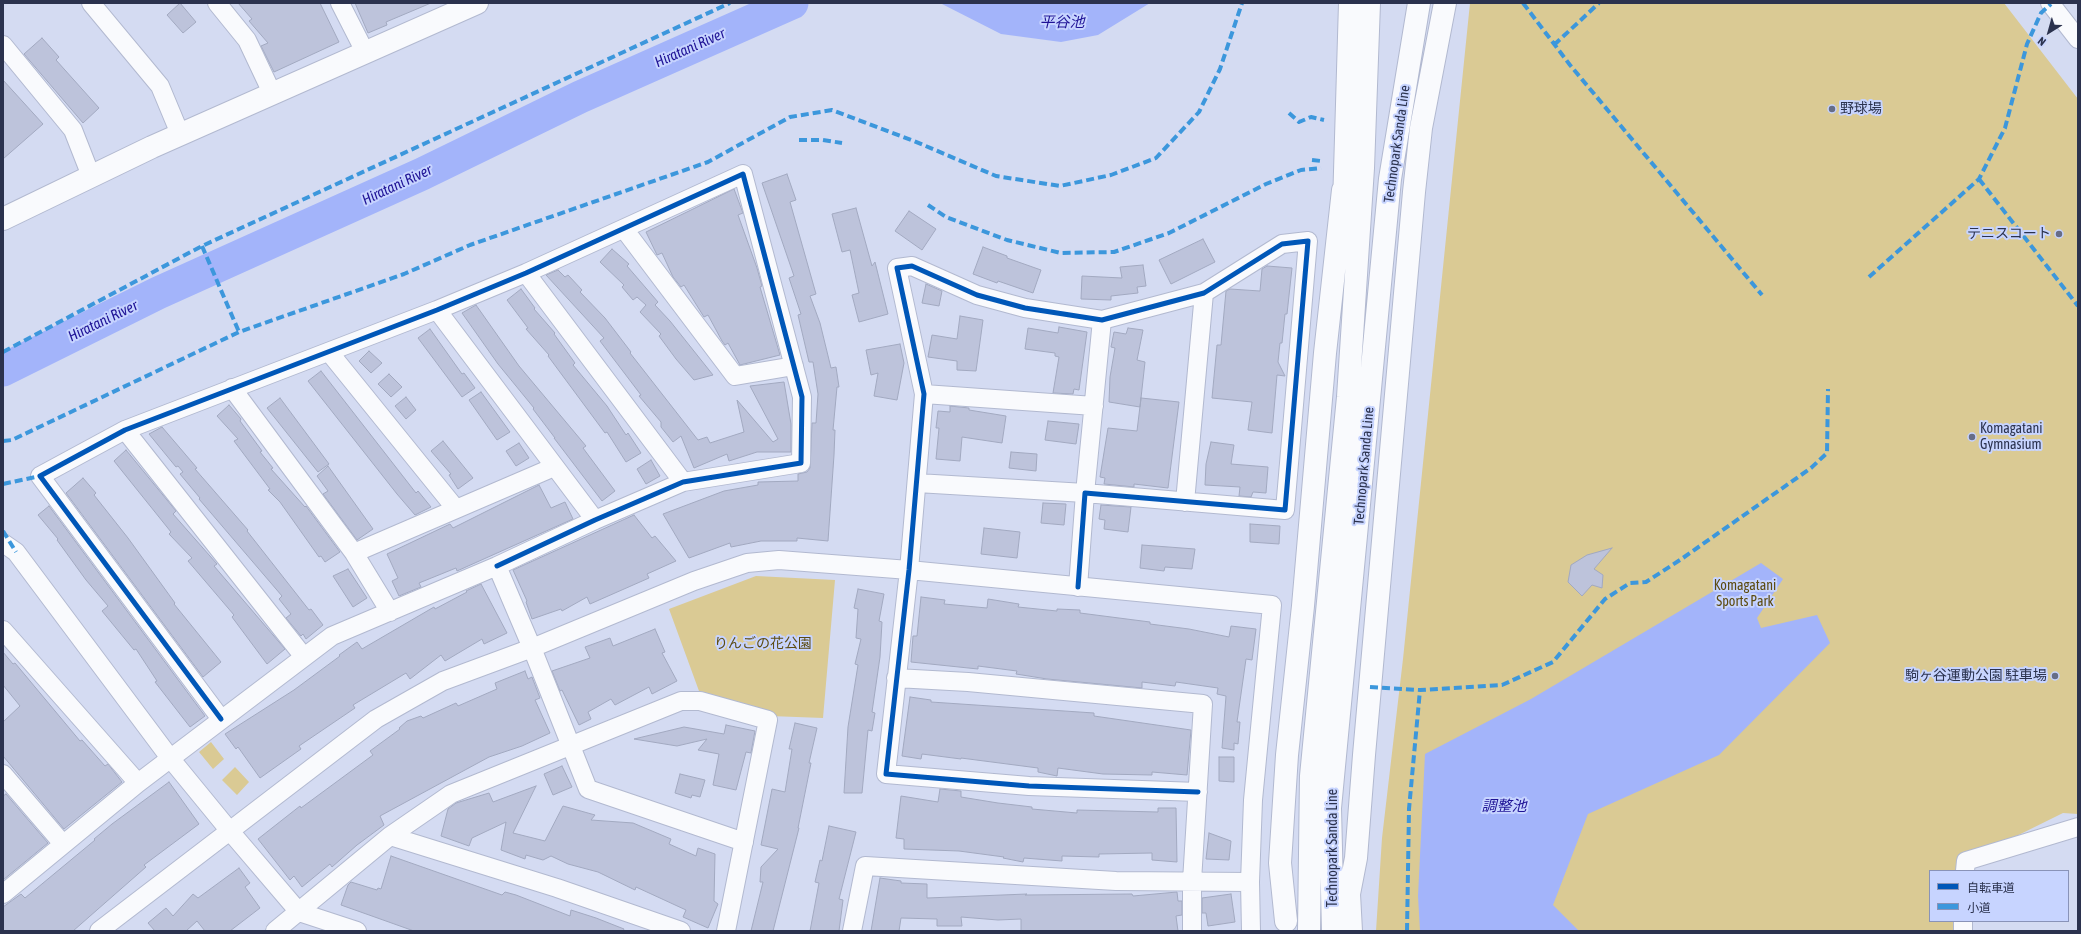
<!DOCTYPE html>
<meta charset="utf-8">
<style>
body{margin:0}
#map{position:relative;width:2081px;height:934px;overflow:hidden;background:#d4dbf2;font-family:"Asap Condensed","Noto Sans JP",sans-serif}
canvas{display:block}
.frame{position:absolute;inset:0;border:4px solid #2b324e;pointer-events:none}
.legend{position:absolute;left:1929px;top:870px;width:140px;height:52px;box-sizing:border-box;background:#c7d4ff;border:1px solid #8993b8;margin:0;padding:5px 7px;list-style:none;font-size:12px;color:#2b324e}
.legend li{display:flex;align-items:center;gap:8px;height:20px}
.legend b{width:20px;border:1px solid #8993b8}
.north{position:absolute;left:2029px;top:12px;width:40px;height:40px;-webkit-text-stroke:3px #c7d4ff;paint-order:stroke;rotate:217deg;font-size:11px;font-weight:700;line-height:16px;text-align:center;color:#2b324e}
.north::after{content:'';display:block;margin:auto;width:14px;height:18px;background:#2b324e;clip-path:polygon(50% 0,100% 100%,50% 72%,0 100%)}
</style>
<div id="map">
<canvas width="2081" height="934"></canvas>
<div class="frame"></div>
<ul class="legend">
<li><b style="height:5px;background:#0057b8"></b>自転車道</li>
<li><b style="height:5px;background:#3c97dc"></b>小道</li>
</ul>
<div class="north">N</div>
</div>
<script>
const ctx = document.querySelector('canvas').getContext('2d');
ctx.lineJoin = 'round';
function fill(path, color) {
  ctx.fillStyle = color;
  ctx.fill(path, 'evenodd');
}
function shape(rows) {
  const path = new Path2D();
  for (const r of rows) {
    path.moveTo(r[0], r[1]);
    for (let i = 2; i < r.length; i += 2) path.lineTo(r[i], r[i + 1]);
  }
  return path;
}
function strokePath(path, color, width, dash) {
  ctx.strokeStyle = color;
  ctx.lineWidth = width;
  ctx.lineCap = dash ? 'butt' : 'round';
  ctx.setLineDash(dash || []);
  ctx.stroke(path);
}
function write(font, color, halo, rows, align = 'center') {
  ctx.font = font + ' "Asap Condensed","Noto Sans JP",sans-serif';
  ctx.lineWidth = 4;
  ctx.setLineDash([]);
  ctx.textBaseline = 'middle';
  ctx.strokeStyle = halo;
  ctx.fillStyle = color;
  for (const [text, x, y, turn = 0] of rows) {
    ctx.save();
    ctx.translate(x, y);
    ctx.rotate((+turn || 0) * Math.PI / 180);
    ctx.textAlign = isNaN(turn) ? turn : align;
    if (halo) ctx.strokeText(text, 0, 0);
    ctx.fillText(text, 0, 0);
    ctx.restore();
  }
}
const green = shape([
 [1470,3,2004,3,2078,99,2078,814,2063,813,1966,861,1965,871,1930,871,1930,921,1963,921,1963,931,1376,931,1382,838,1403,659],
 [756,576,835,580,823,718,770,716,699,691,669,609],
 [211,742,224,759,213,769,199,752],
 [235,767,249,782,237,795,222,780]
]);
const water = shape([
 [940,3,1150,3,1098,35,1061,42,1001,34],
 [1761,563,1783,579,1757,618,1761,628,1817,615,1830,643,1719,755,1588,814,1553,905,1579,931,1420,931,1418,896,1425,754,1531,699]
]);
const river = shape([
 [3,370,158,293,422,174,580,97,792,3]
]);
const building = shape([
 [180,3,196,22,183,33,167,15,180,3],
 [238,3,320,3,339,42,274,72,261,46,268,43,249,21,252,19,238,3],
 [355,3,431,3,386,22,387,25,368,33,355,3],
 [42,38,59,57,56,60,99,108,83,123,24,54,42,38],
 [3,80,43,124,3,159,3,80],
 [787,174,796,200,790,202,816,294,810,296,820,323,831,368,836,367,839,387,837,387,833,430,835,430,834,455,828,541,797,538,797,541,761,541,731,547,730,543,689,558,663,514,724,491,758,485,758,482,798,481,798,474,807,472,810,468,812,423,816,423,818,394,813,362,809,362,798,315,801,314,789,278,794,276,762,183,787,174],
 [734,189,743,213,738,215,757,268,762,286,760,287,780,355,740,365,728,343,725,345,722,341,708,315,704,317,684,285,681,287,673,277,662,253,657,255,646,232,734,189],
 [856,208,872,266,875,262,888,314,859,322,852,295,859,293,850,250,842,252,832,214,856,208],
 [909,211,936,229,922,250,895,231,909,211],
 [1203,239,1215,262,1171,284,1159,260,1203,239],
 [983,247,1007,256,1007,258,1041,270,1033,293,998,281,997,283,973,274,983,247],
 [612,249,629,264,627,266,658,302,655,305,670,321,713,375,694,380,676,359,659,336,661,334,640,312,646,305,637,297,633,300,622,287,624,285,600,262,612,249],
 [1143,265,1146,286,1137,287,1138,293,1111,296,1111,300,1081,299,1082,276,1122,278,1120,267,1143,265],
 [1267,266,1292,268,1287,314,1285,314,1282,343,1280,343,1278,362,1285,376,1277,375,1272,433,1248,430,1252,402,1212,398,1217,345,1221,345,1226,291,1230,289,1260,291,1262,269,1267,266],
 [558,270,565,277,568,275,582,290,580,292,605,318,631,352,630,353,698,440,707,437,710,443,744,432,737,400,773,442,778,439,750,386,784,382,791,424,791,452,757,452,729,461,727,454,694,468,681,436,673,442,661,427,661,422,639,396,641,395,600,341,604,338,546,275,558,270],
 [926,284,942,291,939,306,922,303,926,284],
 [521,289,535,308,534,309,555,333,554,334,575,363,573,365,607,406,626,435,628,433,641,453,626,462,607,432,605,433,548,356,549,355,526,329,528,328,507,300,521,289],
 [476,305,519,366,586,446,583,448,615,491,602,501,554,438,555,438,533,409,534,408,498,364,462,313,476,305],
 [960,316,983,320,976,371,957,370,957,361,928,357,932,335,957,339,960,316],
 [1059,327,1087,332,1079,390,1074,389,1073,394,1053,393,1059,357,1055,356,1055,353,1025,349,1028,328,1058,333,1059,327],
 [1128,328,1143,330,1137,360,1145,362,1140,407,1109,402,1110,377,1115,348,1111,347,1114,332,1126,334,1128,328],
 [430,329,462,374,464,373,475,388,462,397,418,338,430,329],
 [900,344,904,363,897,400,874,396,878,373,871,375,866,350,900,344],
 [369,351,382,363,371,373,359,361,369,351],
 [321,371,416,493,418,491,431,507,415,515,397,494,308,381,321,371],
 [389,374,402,387,391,397,378,384,389,374],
 [481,392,510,432,497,440,469,400,481,392],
 [406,397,416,410,406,419,395,406,406,397],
 [280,398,329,464,318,472,267,408,280,398],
 [1141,398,1179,402,1168,488,1134,484,1134,487,1104,484,1105,478,1100,477,1108,428,1137,431,1141,398],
 [229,405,241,419,240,421,262,451,260,452,273,468,271,469,305,507,306,506,340,552,325,562,321,556,319,557,280,502,268,490,270,489,234,441,238,439,217,416,229,405],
 [950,406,969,408,969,410,1006,416,1002,443,962,437,960,461,936,459,939,428,936,428,938,411,950,412,950,406],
 [1048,421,1079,424,1076,444,1045,440,1048,421],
 [162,427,197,468,195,469,248,530,247,531,309,610,311,609,323,625,306,639,303,634,301,636,286,618,291,614,279,599,282,596,199,499,200,498,180,474,183,472,178,466,176,467,149,434,162,427],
 [443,441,473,478,458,489,449,475,451,474,431,451,443,441],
 [1211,442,1234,445,1231,464,1268,467,1266,493,1253,492,1251,497,1239,496,1240,487,1205,485,1206,464,1211,442],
 [519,443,529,458,516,466,506,451,519,443],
 [126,450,176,511,173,514,217,564,214,566,285,649,267,664,232,617,234,615,188,561,192,558,169,534,171,532,114,461,126,450],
 [1011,452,1037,454,1036,471,1009,468,1011,452],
 [651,460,660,476,646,484,637,469,651,460],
 [328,466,373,529,357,540,323,494,328,491,317,476,328,466],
 [83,478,96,493,94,495,128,538,175,603,174,604,221,662,203,677,66,493,83,478],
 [539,485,551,508,565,502,573,519,457,571,456,568,419,583,421,587,399,596,392,581,398,578,387,554,450,524,453,528,539,485],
 [1043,503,1066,504,1064,525,1041,523,1043,503],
 [1101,505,1131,507,1128,532,1104,529,1105,520,1099,519,1101,505],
 [49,506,205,716,190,727,155,682,157,681,136,649,134,650,102,611,108,606,86,580,57,540,58,539,38,515,49,506],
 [634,515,652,538,655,536,676,561,647,574,649,578,590,604,587,597,562,611,561,609,532,619,526,602,527,601,513,570,634,515],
 [1250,524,1280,526,1279,544,1250,542,1250,524],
 [984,528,1020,532,1017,558,981,554,984,528],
 [1142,545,1195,549,1192,569,1165,567,1164,571,1140,568,1142,545],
 [1612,548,1594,569,1603,575,1602,588,1592,585,1582,596,1568,582,1571,565,1587,555,1612,548],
 [348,569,367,598,353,607,333,576,348,569],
 [481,584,507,633,484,644,482,639,445,661,441,655,410,679,406,673,353,705,355,708,299,746,301,749,260,778,238,747,236,749,225,734,294,690,340,656,339,655,357,642,362,649,434,607,435,609,467,592,466,591,481,584],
 [858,589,884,594,879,621,882,622,880,657,872,712,875,713,872,731,868,730,862,793,844,793,848,727,858,665,855,664,861,639,856,638,858,609,854,608,858,589],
 [921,597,945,600,944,604,987,608,988,599,1019,604,1018,607,1057,611,1057,609,1080,610,1080,613,1150,622,1150,624,1189,629,1229,637,1231,626,1256,629,1252,660,1246,659,1237,722,1240,722,1238,744,1234,743,1234,750,1222,748,1226,696,1217,694,1218,688,1176,682,1175,686,1142,682,1142,688,1047,679,1016,674,1017,671,978,666,978,669,911,662,913,636,917,636,921,597],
 [655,629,665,652,662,653,677,681,652,694,649,687,615,705,611,699,588,712,591,719,579,725,562,690,560,691,552,671,590,658,585,647,610,638,613,646,655,629],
 [3,652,13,664,15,663,80,741,82,740,105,766,108,764,122,782,64,829,3,756,3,722,20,706,3,685,3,652],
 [525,671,528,679,532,677,540,698,535,700,550,733,522,746,489,757,380,816,384,825,357,845,332,867,330,864,302,887,294,876,290,880,258,839,300,806,301,808,373,755,370,751,400,729,399,728,407,721,421,716,423,718,456,703,458,706,497,689,495,683,525,671],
 [910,697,931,700,931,702,1094,713,1094,716,1191,730,1187,775,1152,772,1152,775,1103,774,1058,768,1057,776,1038,772,1038,768,961,758,961,759,922,754,921,759,902,756,910,697],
 [795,723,817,728,809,763,811,763,798,828,799,828,773,931,751,931,763,882,760,882,761,867,778,849,761,845,772,789,785,792,792,749,789,749,795,723],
 [726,725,755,731,751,753,746,752,736,790,713,785,719,754,698,750,707,739,677,746,634,739,684,727,724,734,726,725],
 [1219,757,1234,757,1234,782,1219,781,1219,757],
 [562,766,572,787,553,795,544,774,562,766],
 [680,774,705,780,700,797,692,795,691,798,675,793,680,774],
 [169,782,199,824,144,865,146,867,73,931,3,931,3,907,21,894,25,898,95,840,94,839,112,824,169,782],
 [536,786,513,833,545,841,563,806,595,815,591,820,633,823,671,839,669,844,696,856,698,848,715,854,714,901,718,904,708,928,683,917,686,910,636,887,635,890,598,872,568,864,551,856,543,860,526,855,525,859,501,850,506,822,472,838,469,846,441,836,448,809,456,803,489,793,493,802,536,786],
 [940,789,961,791,961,797,998,803,1032,807,1032,809,1077,813,1077,810,1158,812,1158,808,1176,808,1177,862,1152,860,1152,853,1099,854,1099,857,1062,856,1062,861,1024,858,1023,862,1003,858,1004,857,959,851,904,849,904,839,896,838,901,796,938,802,940,789],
 [6,794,48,843,3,880,3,796,6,794],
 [829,826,856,832,839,899,843,900,839,931,810,931,819,883,815,882,820,860,822,861,829,826],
 [1209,833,1231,841,1229,860,1206,859,1209,833],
 [391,856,502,895,505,892,516,895,570,916,571,910,596,918,624,929,623,931,414,931,341,905,348,885,351,882,377,890,378,888,381,889,391,856],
 [239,868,250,883,245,887,260,908,230,931,205,931,197,921,186,931,155,931,148,923,166,908,173,916,193,894,198,898,239,868],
 [880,878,901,881,901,883,927,884,927,898,1027,894,1025,895,1132,894,1133,896,1177,892,1178,901,1182,901,1182,915,1176,916,1178,931,1021,931,1021,919,998,920,961,917,962,926,937,926,937,919,901,918,899,931,871,931,880,878],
 [1231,894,1235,922,1208,926,1206,913,1202,913,1202,898,1231,894]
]);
const minor = shape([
 [91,3,160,86,180,134],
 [217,3,247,40,272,93],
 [340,3,365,52],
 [2050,3,2078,39],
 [3,45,73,130,91,176],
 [624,229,735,376,794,366],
 [526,273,683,482],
 [437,310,595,520],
 [329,352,456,509],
 [232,388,354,553,390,612],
 [924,394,1094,406],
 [125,430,304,657],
 [917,483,1085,493,1102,320],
 [1185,502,1204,293],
 [3,543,16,552,170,758,229,830,299,912,357,931],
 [354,553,554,467],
 [1078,587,1085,493,1285,510,1308,241,1282,244,1204,293,1102,320,1025,308,977,295,912,266,897,268,924,394,909,570,886,774,1029,786,1198,792],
 [3,630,138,783],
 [896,678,968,682,1203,704,1192,881,1192,931],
 [221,719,40,476,125,430,437,310,526,273,743,174,802,397,801,463,683,482,595,520,497,566],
 [3,774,63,844],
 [390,836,557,888,681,931],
 [1965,871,1966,861,2078,827],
 [3,894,138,783,332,636,497,566,532,648,588,789,744,842],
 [99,931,376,719,443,681,532,648,694,581,747,563,779,560,909,570,1272,605,1253,800,1250,882,1251,931],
 [275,931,390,836,451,794,681,701,700,701,768,720,726,931],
 [852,931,865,866,1116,881,1250,882],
 [1963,931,1963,921]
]);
const tertiary = shape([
 [3,219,152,147,477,3]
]);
const secondary = shape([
 [1344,205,1350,3],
 [1286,921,1280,863,1287,755,1303,606,1325,353,1343,190],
 [1309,931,1311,776,1348,397,1363,168,1369,3],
 [1333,931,1330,808,1390,179,1419,3],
 [1351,931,1349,894,1356,858,1364,755,1414,192,1421,128,1445,3]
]);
const quiet = shape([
 [1523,3,1570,65,1762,295],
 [1554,45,1599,3],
 [1289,113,1299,122,1311,117,1324,120],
 [799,140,823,140,842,143],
 [1312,160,1321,161],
 [1979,179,2078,306],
 [928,205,946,217,1007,240,1061,253,1114,252,1169,233,1266,184,1301,170,1321,168],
 [202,246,239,332],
 [1869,277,1979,179,2005,128,2027,44,2041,13,2051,4],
 [3,352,202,246,730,3],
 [3,441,12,440,239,332,404,274,470,245,708,162,790,117,832,110,914,141,996,176,1060,186,1111,175,1156,158,1199,112,1220,69,1242,3],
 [3,484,40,476],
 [3,531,16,552],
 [1370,687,1420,690,1502,685,1553,662,1605,599,1630,583,1646,582,1680,560,1811,468,1827,453,1828,389],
 [1407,931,1409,809,1420,690]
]);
const cycleway = shape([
 [1078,587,1085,493,1285,510,1308,241,1282,244,1204,293,1102,320,1025,308,977,295,912,266,897,268,924,394,909,570,886,774,1029,786,1198,792],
 [221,719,40,476,125,430,437,310,526,273,743,174,802,397,801,463,683,482,595,520,497,566]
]);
const markers = [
 [1832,109,4,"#666d87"],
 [2059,234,4,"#666d87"],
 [1972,437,4,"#666d87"],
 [2055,676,4,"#666d87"]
];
const poiNames = [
 ["野球場",1840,109],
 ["テニスコート",2051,234,"right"],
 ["Komagatani",1980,429],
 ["Gymnasium",1980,445],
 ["駒ヶ谷運動公園 駐車場",2047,676,"right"]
];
const streetNames = [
 ["Technopark Sanda Line",1397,144,-82],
 ["Technopark Sanda Line",1364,466,-85],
 ["Technopark Sanda Line",1333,848,-90]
];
const parkNames = [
 ["Komagatani",1745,586],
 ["Sports Park",1745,602],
 ["りんごの花公園",763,644]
];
const waterNames = [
 ["平谷池",1062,22],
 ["Hiratani River",690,48,-24],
 ["Hiratani River",397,185,-25],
 ["Hiratani River",103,321,-26],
 ["調整池",1504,806]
];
fill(green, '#daca94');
fill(water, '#a3b4fa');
strokePath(river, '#a3b4fa', 33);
fill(building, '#bdc3db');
strokePath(building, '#a2a9c0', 1);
strokePath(minor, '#b2b9d0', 20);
strokePath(tertiary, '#b2b9d0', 24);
strokePath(secondary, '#b2b9d0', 24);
strokePath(minor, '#f9fafd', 18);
strokePath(tertiary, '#f9fafd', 22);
strokePath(secondary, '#f9fafd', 22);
strokePath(quiet, '#3c97dc', 4, [8, 4]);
strokePath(cycleway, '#0057b8', 5);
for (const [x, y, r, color] of markers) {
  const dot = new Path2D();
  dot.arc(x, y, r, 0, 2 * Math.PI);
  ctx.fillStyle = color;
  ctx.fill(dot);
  strokePath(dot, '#c7d4ff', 1.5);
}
write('14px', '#2b324e', '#c7d4ff', poiNames, 'left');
write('14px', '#2b324e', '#c7d4ff', streetNames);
write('14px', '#5c4b10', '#c7d4ff', parkNames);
write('italic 15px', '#1f1396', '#c7d4ff', waterNames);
</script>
